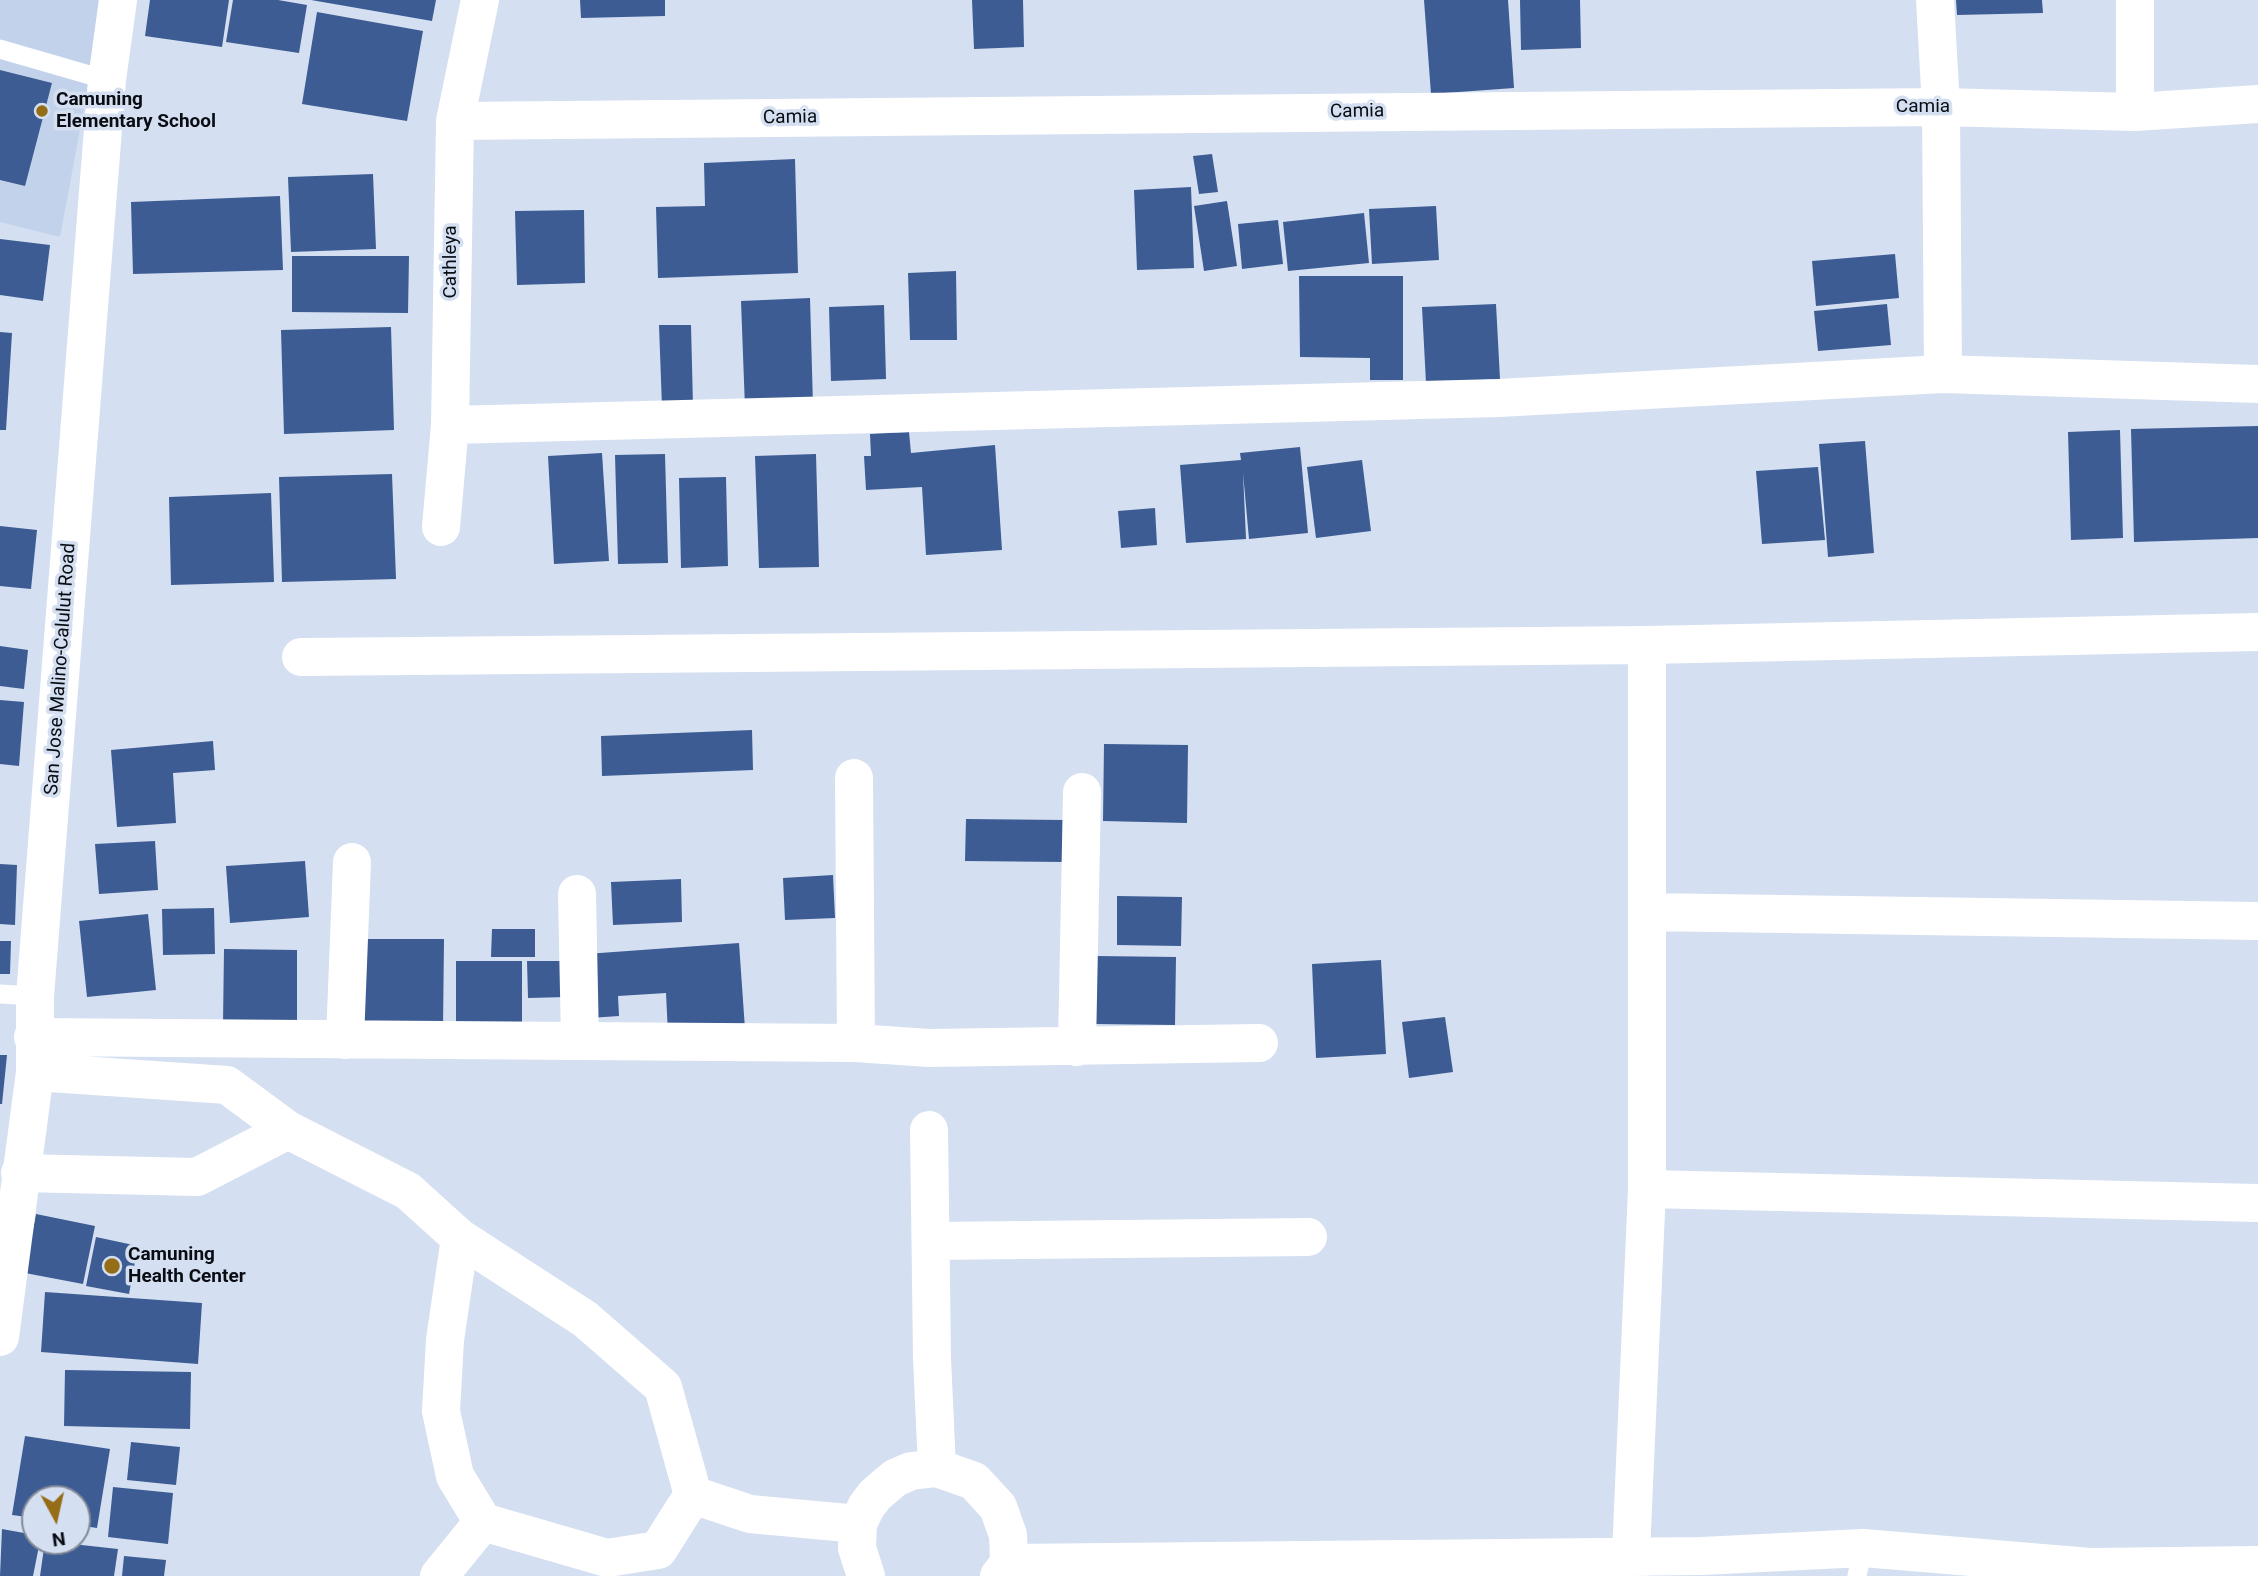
<!DOCTYPE html>
<style>
body{margin:0}
#map{position:relative;width:2258px;height:1576px;overflow:hidden;background:#d4dff1;font-family:Roboto,sans-serif}
canvas{display:block}
.north{position:absolute;left:21px;top:1485px;width:70px;height:70px;box-sizing:border-box;background:#d4dff1;border:2px solid #838b98;border-radius:50%;rotate:172deg;font-size:19px;font-weight:700;line-height:28px;text-align:center;color:#090c12}
.north::after{content:'';display:block;margin:auto;width:24px;height:32px;background:#956d17;clip-path:polygon(50% 0,100% 100%,50% 72%,0 100%)}
</style>
<div id="map">
<canvas width="2258" height="1576"></canvas>
<div class="north">N</div>
</div>
<script>
const ctx = document.querySelector('canvas').getContext('2d');
ctx.lineJoin = 'round';
function fill(path, color) {
  ctx.fillStyle = color;
  ctx.fill(path, 'evenodd');
}
function shape(rows) {
  const path = new Path2D();
  for (const r of rows) {
    path.moveTo(r[0], r[1]);
    for (let i = 2; i < r.length; i += 2) path.lineTo(r[i], r[i + 1]);
  }
  return path;
}
function strokePath(path, color, width, dash) {
  ctx.strokeStyle = color;
  ctx.lineWidth = width;
  ctx.lineCap = dash ? 'butt' : 'round';
  ctx.setLineDash(dash || []);
  ctx.stroke(path);
}
function write(font, color, halo, rows, align = 'center') {
  ctx.font = font + ' Roboto,sans-serif';
  ctx.lineWidth = 7;
  ctx.setLineDash([]);
  ctx.textBaseline = 'middle';
  ctx.strokeStyle = halo;
  ctx.fillStyle = color;
  for (const [text, x, y, turn = 0] of rows) {
    ctx.save();
    ctx.translate(x, y);
    ctx.rotate((+turn || 0) * Math.PI / 180);
    ctx.textAlign = isNaN(turn) ? turn : align;
    if (halo) ctx.strokeText(text, 0, 0);
    ctx.fillText(text, 0, 0);
    ctx.restore();
  }
}
const built = shape([
 [0,0,104,0,60,237,0,222]
]);
const building = shape([
 [150,0,229,0,222,47,145,36],
 [233,0,278,0,307,5,299,53,226,42],
 [311,0,436,0,432,21],
 [580,0,665,0,665,16,581,18],
 [972,0,1023,0,1024,47,974,49],
 [1424,0,1508,0,1514,88,1431,94],
 [1520,0,1580,0,1581,48,1521,50],
 [1956,0,2042,0,2043,13,1957,15],
 [317,12,423,31,407,121,302,104],
 [0,70,52,83,25,186,0,180],
 [1212,154,1218,192,1199,194,1193,156],
 [795,159,798,273,658,278,656,207,705,206,704,163],
 [373,174,376,249,291,252,288,177],
 [1191,187,1194,268,1137,270,1134,190],
 [280,196,283,270,133,274,131,202],
 [1227,201,1237,266,1204,271,1194,206],
 [1436,206,1439,260,1372,264,1369,209],
 [584,210,585,283,517,285,515,211],
 [1364,213,1369,263,1288,271,1283,222],
 [1278,220,1283,264,1242,269,1238,224],
 [0,239,50,245,43,301,0,295],
 [1895,254,1899,298,1816,306,1812,261],
 [292,256,409,256,408,313,292,312],
 [956,271,957,340,910,340,908,273],
 [1299,276,1403,276,1403,380,1370,380,1370,358,1300,357],
 [810,298,813,406,745,408,741,301],
 [1496,304,1500,379,1426,383,1422,307],
 [1887,304,1891,345,1818,351,1814,311],
 [884,305,886,379,831,381,829,307],
 [659,325,691,325,693,406,662,407],
 [391,327,394,430,284,434,281,330],
 [0,332,12,333,6,430,0,430],
 [2258,426,2258,538,2134,542,2131,429],
 [2120,430,2123,538,2071,540,2068,432],
 [909,432,911,453,995,445,1002,550,926,555,922,487,866,490,864,456,871,456,870,434],
 [1865,441,1874,553,1828,557,1819,444],
 [1300,447,1308,533,1249,539,1243,473,1246,539,1186,543,1180,465,1241,460,1240,453],
 [602,453,609,561,554,564,548,456],
 [665,454,668,563,618,564,615,455],
 [816,454,819,567,759,568,755,456],
 [1362,460,1371,531,1316,538,1307,467],
 [1818,467,1825,540,1762,544,1756,471],
 [392,474,396,579,282,582,279,477],
 [726,477,728,566,681,568,679,478],
 [271,493,274,582,171,585,169,497],
 [1155,508,1157,545,1121,548,1118,511],
 [0,526,37,530,31,589,0,586],
 [0,646,28,650,24,689,0,686],
 [0,700,24,702,19,766,0,764],
 [752,730,753,770,602,776,601,736],
 [213,741,215,770,173,773,176,823,117,827,111,750],
 [1104,744,1188,745,1187,823,1103,821],
 [966,819,1064,820,1064,862,965,861],
 [155,841,158,890,99,894,95,844],
 [305,861,309,917,230,923,226,866],
 [0,864,17,865,15,925,0,924],
 [833,875,835,918,785,920,783,878],
 [681,879,682,922,613,925,611,882],
 [1117,896,1182,897,1181,946,1117,945],
 [214,908,215,954,163,955,162,909],
 [148,914,156,990,87,997,79,921],
 [492,929,535,929,535,957,491,957],
 [362,939,444,939,443,1028,358,1028],
 [0,941,11,941,10,974,0,974],
 [739,943,745,1029,668,1034,666,993,618,996,619,1016,590,1018,586,954],
 [224,949,297,950,297,1025,223,1024],
 [1096,956,1176,957,1175,1025,1096,1024],
 [1381,960,1386,1054,1316,1058,1312,964],
 [456,961,522,961,522,1022,456,1022],
 [527,961,567,961,567,997,528,998],
 [1445,1017,1453,1072,1409,1078,1402,1022],
 [0,1055,7,1055,2,1104,0,1104],
 [36,1214,95,1226,83,1284,25,1273],
 [96,1237,138,1246,129,1294,86,1286],
 [45,1292,202,1303,198,1364,41,1352],
 [65,1370,191,1372,190,1429,64,1426],
 [25,1436,110,1449,97,1528,77,1525,77,1499,35,1499,35,1518,12,1515],
 [131,1442,180,1447,176,1485,127,1480],
 [113,1487,173,1493,168,1544,108,1537],
 [2,1529,35,1535,35,1541,40,1541,33,1576,0,1576],
 [45,1541,118,1549,114,1576,40,1576],
 [124,1556,166,1560,164,1576,122,1576]
]);
const lane = shape([
 [0,49,107,80],
 [0,994,35,996],
 [1857,1576,1863,1548]
]);
const street = shape([
 [1935,0,1941,107,1943,374],
 [2135,0,2135,112],
 [455,121,1941,107,2135,112,2258,104],
 [450,425,1499,398,1943,374,2258,384],
 [441,527,450,425,455,121,480,0],
 [301,657,1647,645,2258,632],
 [854,778,856,1043],
 [577,894,580,1041],
 [1647,912,2258,921],
 [33,1037,856,1043,929,1048,1259,1043],
 [345,1040,352,862],
 [1077,1047,1082,792],
 [35,1072,227,1085,288,1130,408,1191,460,1238,585,1319,663,1387,693,1495,750,1514,858,1524],
 [929,1130,932,1358,937,1468],
 [20,1173,197,1177,288,1130],
 [1647,1189,2258,1203],
 [460,1238,445,1340,441,1411,455,1476,483,1522,607,1558,658,1550,693,1495],
 [931,1241,1308,1237],
 [1009,1563,1702,1556,1863,1548,2090,1567,2258,1565],
 [439,1576,483,1522],
 [866,1576,857,1548,858,1524,866,1507,875,1495,895,1478,911,1471,937,1468,974,1481,998,1507,1008,1535,1009,1563,999,1576],
 [1630,1576,1647,1189,1647,645]
]);
const secondary = shape([
 [0,1337,35,1072,35,996,98,192,107,80,118,0]
]);
const markers = [
 [42,111,7,"#956d17"],
 [112,1266,9,"#956d17"]
];
const poiNames = [
 ["Camuning",56,100],
 ["Elementary School",56,122],
 ["Camuning",128,1255],
 ["Health Center",128,1277]
];
const streetNames = [
 ["Camia",1923,107],
 ["Camia",1357,112,-1],
 ["Camia",790,118,-1],
 ["Cathleya",451,262,-90],
 ["San Jose Malino-Calulut Road",61,669,-86]
];
fill(built, '#c3d2eb');
fill(building, '#3c5c93');
strokePath(lane, '#fff', 19);
strokePath(street, '#fff', 38);
strokePath(secondary, '#fff', 38);
for (const [x, y, r, color] of markers) {
  const dot = new Path2D();
  dot.arc(x, y, r, 0, 2 * Math.PI);
  ctx.fillStyle = color;
  ctx.fill(dot);
  strokePath(dot, '#d4dff1', 2.5);
}
write('bold 19px', '#090c12', '#d4dff1', poiNames, 'left');
write('19px', '#090c12', '#d4dff1', streetNames);
</script>
